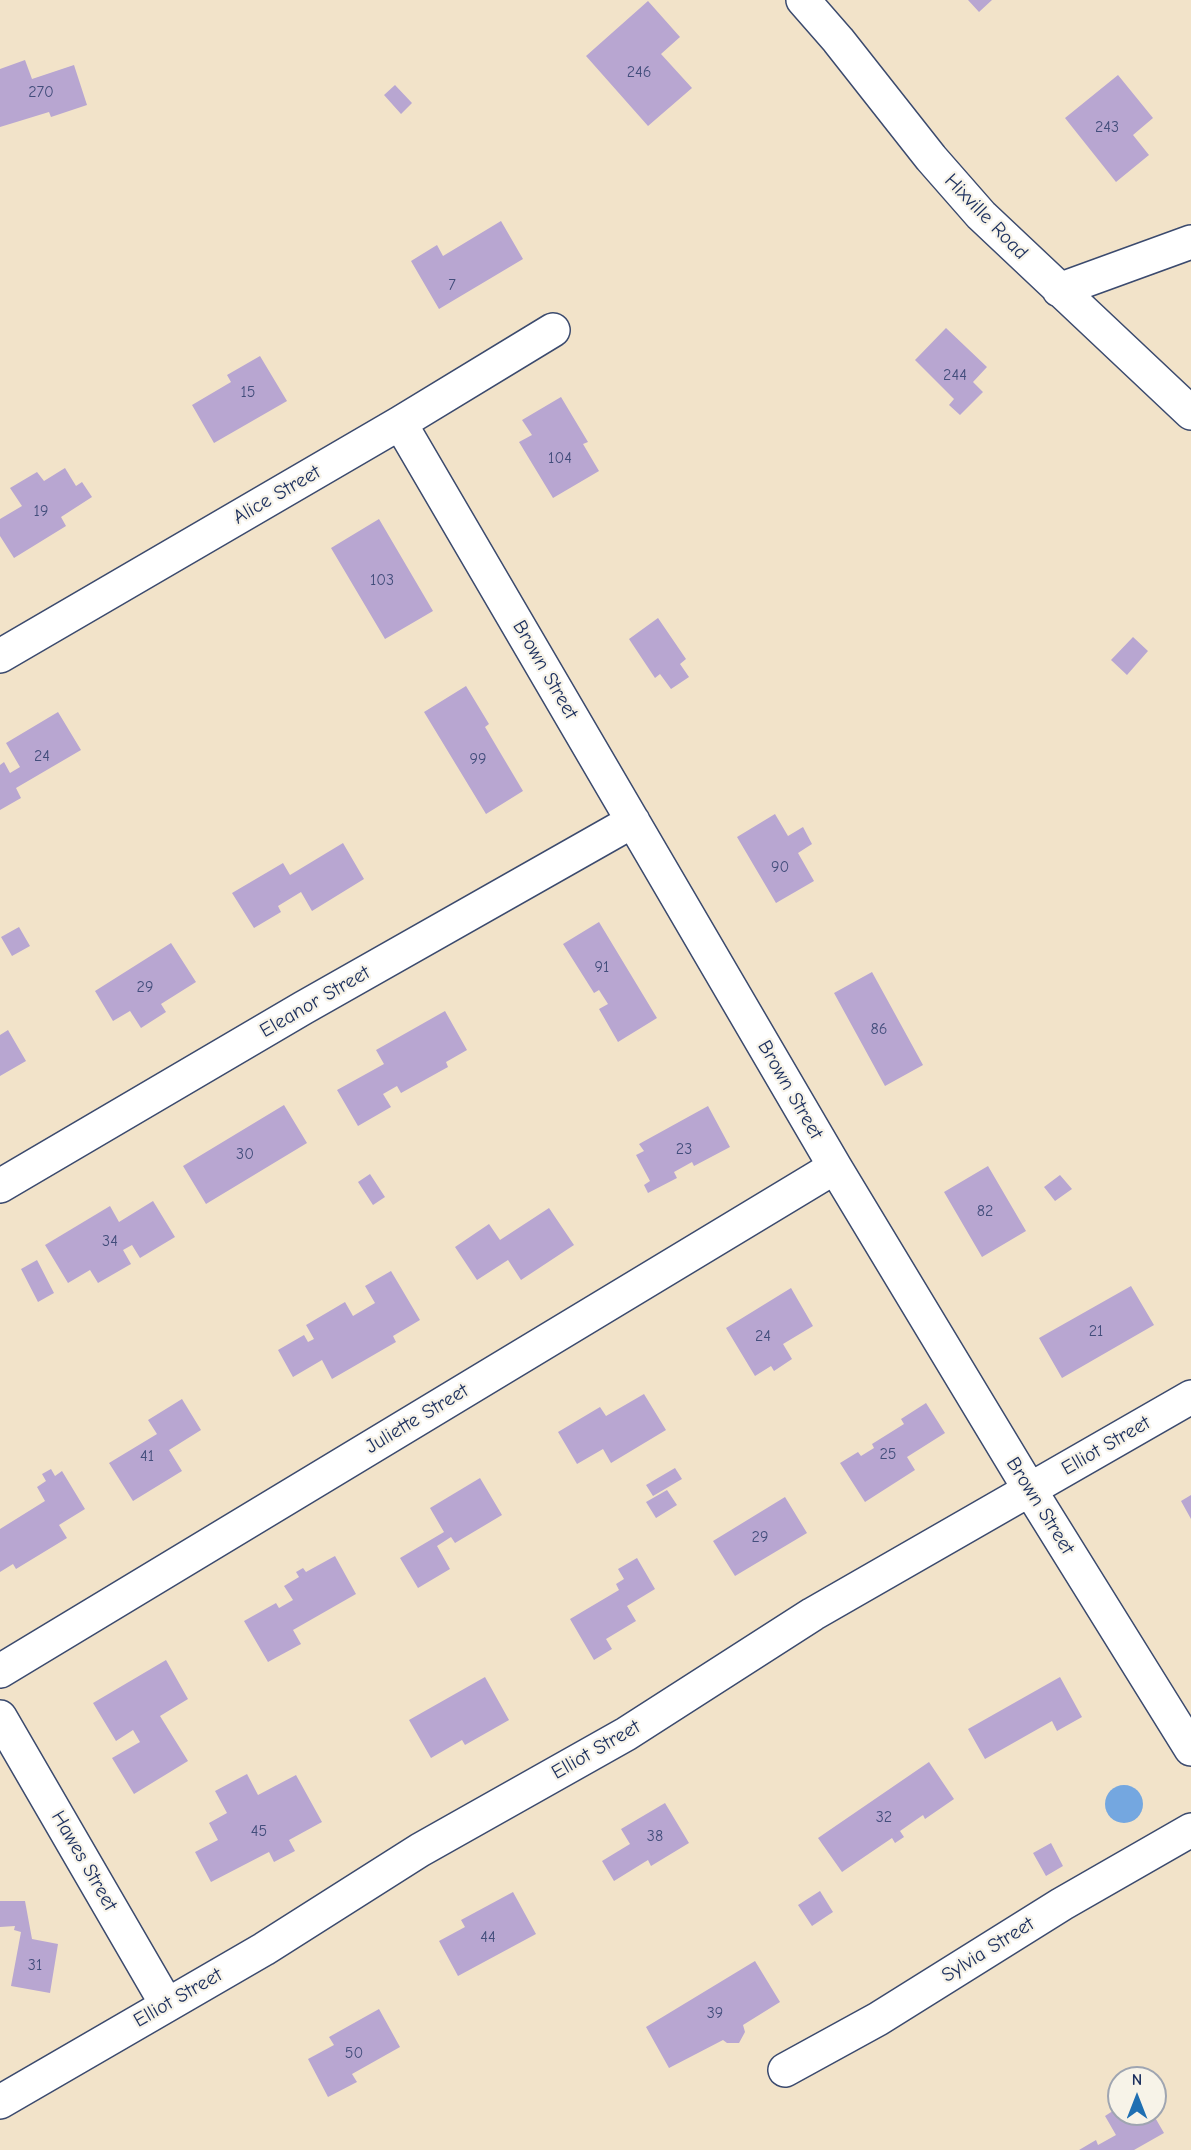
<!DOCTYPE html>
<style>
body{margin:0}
#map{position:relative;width:1191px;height:2150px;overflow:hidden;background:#f2e3c9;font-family:"Comic Neue",sans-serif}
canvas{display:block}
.north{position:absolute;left:1107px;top:2066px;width:60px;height:60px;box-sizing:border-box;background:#f7f3e8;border:2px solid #9fa5b1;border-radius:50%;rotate:0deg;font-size:16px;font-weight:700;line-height:24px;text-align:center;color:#1b2f5e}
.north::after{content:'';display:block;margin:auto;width:21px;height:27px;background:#1f6fb2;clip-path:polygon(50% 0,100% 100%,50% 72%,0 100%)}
</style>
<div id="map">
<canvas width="1191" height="2150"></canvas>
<div class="north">N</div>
</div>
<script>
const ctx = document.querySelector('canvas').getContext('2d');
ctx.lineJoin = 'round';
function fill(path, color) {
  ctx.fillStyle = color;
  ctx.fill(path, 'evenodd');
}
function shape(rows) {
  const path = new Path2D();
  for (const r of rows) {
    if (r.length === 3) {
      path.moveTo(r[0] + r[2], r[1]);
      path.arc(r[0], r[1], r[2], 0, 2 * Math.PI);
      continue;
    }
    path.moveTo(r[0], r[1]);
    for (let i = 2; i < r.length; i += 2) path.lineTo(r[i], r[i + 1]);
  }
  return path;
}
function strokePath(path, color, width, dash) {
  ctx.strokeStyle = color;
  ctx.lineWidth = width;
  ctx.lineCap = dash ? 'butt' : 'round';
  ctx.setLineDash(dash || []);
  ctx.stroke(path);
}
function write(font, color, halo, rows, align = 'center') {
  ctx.font = font + ' "Comic Neue",sans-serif';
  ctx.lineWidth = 4.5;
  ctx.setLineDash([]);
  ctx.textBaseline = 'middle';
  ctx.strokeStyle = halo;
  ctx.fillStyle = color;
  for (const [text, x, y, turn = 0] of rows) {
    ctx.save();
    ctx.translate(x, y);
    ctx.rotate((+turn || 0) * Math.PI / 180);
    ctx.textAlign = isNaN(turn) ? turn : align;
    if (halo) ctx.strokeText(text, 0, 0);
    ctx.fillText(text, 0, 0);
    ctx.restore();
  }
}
const water = shape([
 [1124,1804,19]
]);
const building = shape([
 [968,0,992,0,979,12],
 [648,1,680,37,661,54,692,88,648,126,586,56],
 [25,60,32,79,74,65,87,105,51,117,49,112,0,127,0,69],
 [1118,75,1153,118,1133,135,1149,155,1116,182,1065,118],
 [395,85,412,103,401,114,384,95],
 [501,221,523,259,439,309,411,261,437,245,443,256],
 [946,328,987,367,973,382,983,392,960,415,949,405,954,399,915,360],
 [260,356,287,401,214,443,192,405,231,382,227,375],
 [561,397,588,442,583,444,599,471,553,498,519,442,532,435,522,420],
 [65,468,76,486,82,482,92,497,61,517,66,526,14,558,0,536,0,519,22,506,10,488,37,472,44,481],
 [379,519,433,611,385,639,331,548],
 [658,618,686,659,680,664,689,677,671,689,660,674,655,678,629,639],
 [1133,637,1148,651,1127,675,1111,660],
 [466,686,489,724,485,727,523,791,486,814,424,712],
 [58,712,81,750,16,788,21,798,0,810,0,765,4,762,10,773,20,767,6,743],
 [775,814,788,836,803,827,812,844,798,853,814,881,776,903,737,837],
 [343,843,364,879,312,911,301,892,278,906,281,912,254,928,232,893,283,863,290,875],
 [599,922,657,1018,618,1042,599,1009,608,1004,599,990,594,993,563,944],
 [19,927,30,946,12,956,1,937],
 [171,943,196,982,161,1004,166,1012,141,1028,130,1011,113,1021,95,991],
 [872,972,923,1065,885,1086,834,993],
 [445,1011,467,1050,446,1062,448,1067,401,1093,397,1086,383,1094,391,1107,358,1126,337,1090,384,1064,376,1050],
 [8,1030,26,1061,0,1076,0,1035],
 [284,1105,307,1143,206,1204,183,1166],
 [708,1106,730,1147,694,1166,692,1162,674,1172,677,1178,648,1193,644,1185,650,1181,636,1155,644,1151,639,1144],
 [988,1166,1026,1231,982,1257,944,1192],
 [370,1174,385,1197,373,1205,358,1182],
 [1060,1175,1072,1189,1055,1201,1044,1187],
 [153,1201,175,1237,140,1258,132,1245,123,1250,131,1264,98,1283,90,1270,68,1283,45,1245,110,1206,119,1222],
 [549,1208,574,1245,521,1280,508,1260,477,1280,455,1247,489,1224,500,1240],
 [37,1260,54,1293,38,1302,21,1269],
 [391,1271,420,1320,393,1336,396,1342,332,1379,322,1360,293,1377,278,1350,304,1335,308,1342,314,1339,306,1325,345,1302,353,1316,375,1303,365,1286],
 [1131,1286,1154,1325,1062,1378,1039,1338],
 [791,1288,813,1326,783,1344,792,1359,774,1371,771,1366,755,1376,726,1328],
 [644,1394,666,1430,611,1463,603,1449,577,1464,558,1432,600,1407,606,1416],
 [182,1399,201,1430,169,1450,182,1471,133,1501,109,1463,157,1434,148,1420],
 [926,1403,945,1433,907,1457,915,1470,865,1502,840,1463,858,1452,861,1456,874,1448,872,1444,904,1424,901,1419],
 [675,1468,682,1479,653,1496,646,1485],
 [51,1469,55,1476,62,1471,85,1509,59,1525,67,1538,16,1569,13,1564,0,1572,0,1529,45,1501,37,1487,46,1481,42,1474],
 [480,1478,502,1515,455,1543,451,1537,437,1546,450,1569,418,1588,400,1558,444,1532,430,1508],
 [667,1490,677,1505,656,1518,646,1502],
 [1191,1495,1191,1519,1181,1501],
 [785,1497,807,1533,735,1576,713,1541],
 [335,1556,356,1594,293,1630,301,1644,268,1662,244,1621,276,1603,279,1608,293,1600,284,1586,299,1577,296,1572,303,1568,306,1572],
 [637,1558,655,1589,627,1606,636,1621,606,1639,612,1649,594,1660,570,1619,619,1590,616,1584,624,1579,618,1569],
 [166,1660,188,1699,160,1716,188,1761,134,1794,112,1758,140,1742,133,1730,116,1741,93,1703],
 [485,1677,509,1720,465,1745,462,1740,431,1758,409,1720],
 [1060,1677,1082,1717,1057,1731,1052,1721,985,1759,968,1729],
 [929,1762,954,1799,925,1819,923,1815,900,1831,904,1837,895,1843,892,1838,842,1872,818,1838],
 [247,1774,258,1795,296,1775,322,1822,289,1840,295,1851,274,1862,269,1852,211,1882,195,1852,218,1840,209,1823,227,1813,215,1791],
 [665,1803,689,1843,651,1866,648,1860,614,1881,602,1861,630,1844,621,1829],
 [1051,1843,1063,1866,1046,1876,1033,1853],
 [820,1891,833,1912,812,1926,798,1905],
 [513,1892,536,1934,458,1976,439,1941,465,1927,461,1920],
 [0,1901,25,1901,32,1939,58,1944,50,1993,11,1986,21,1932,14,1930,15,1926,0,1927],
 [755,1961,780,2002,743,2025,745,2032,739,2043,727,2043,723,2040,669,2068,646,2027],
 [379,2009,400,2047,352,2074,357,2082,328,2097,308,2059,334,2045,329,2037],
 [1119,2107,1119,2114,1153,2114,1164,2133,1134,2150,1079,2150,1096,2140,1098,2145,1116,2135,1105,2116]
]);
const minor = shape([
 [803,0,838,40,931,158,981,215,1191,413],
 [1059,290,1191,242],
 [400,423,835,1167,1030,1490,1191,1749],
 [0,656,400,423,553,330],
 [0,1186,303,1008,633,821],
 [0,1671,835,1167],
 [0,1717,167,2005],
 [785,2070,878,2019,1062,1904,1191,1830],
 [0,2102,264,1949,420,1850,626,1734,813,1614,1191,1397]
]);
const numberNames = [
 ["246",639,72],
 ["270",41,92],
 ["243",1107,127],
 ["7",452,285],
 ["244",955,375],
 ["15",248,392],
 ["104",560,458],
 ["19",41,511],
 ["103",382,580],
 ["24",42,756],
 ["99",478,759],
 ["90",780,867],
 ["91",602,967],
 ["29",145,987],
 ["86",879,1029],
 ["23",684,1149],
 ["30",245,1154],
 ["82",985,1211],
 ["34",110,1241],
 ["21",1096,1331],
 ["24",763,1336],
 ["25",888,1454],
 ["41",147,1456],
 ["29",760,1537],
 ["32",884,1817],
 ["45",259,1831],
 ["38",655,1836],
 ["44",488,1937],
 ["31",35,1965],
 ["39",715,2013],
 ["50",354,2053]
];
const streetNames = [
 ["Hixville Road",986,217,46],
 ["Alice Street",277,495,-30],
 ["Brown Street",545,670,60],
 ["Eleanor Street",315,1002,-30],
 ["Brown Street",790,1090,60],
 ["Juliette Street",417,1419,-31],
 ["Elliot Street",1106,1446,-30],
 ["Brown Street",1040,1506,58],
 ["Elliot Street",596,1750,-30],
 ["Hawes Street",84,1861,60],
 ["Sylvia Street",988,1950,-32],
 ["Elliot Street",178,1998,-30]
];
fill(water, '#74a7e0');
fill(building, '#b8a6d1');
strokePath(minor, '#3b4a6e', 36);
strokePath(minor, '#fff', 33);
write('16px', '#424d7b', null, numberNames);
write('20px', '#1b2f5e', '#f7f3e8', streetNames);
</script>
